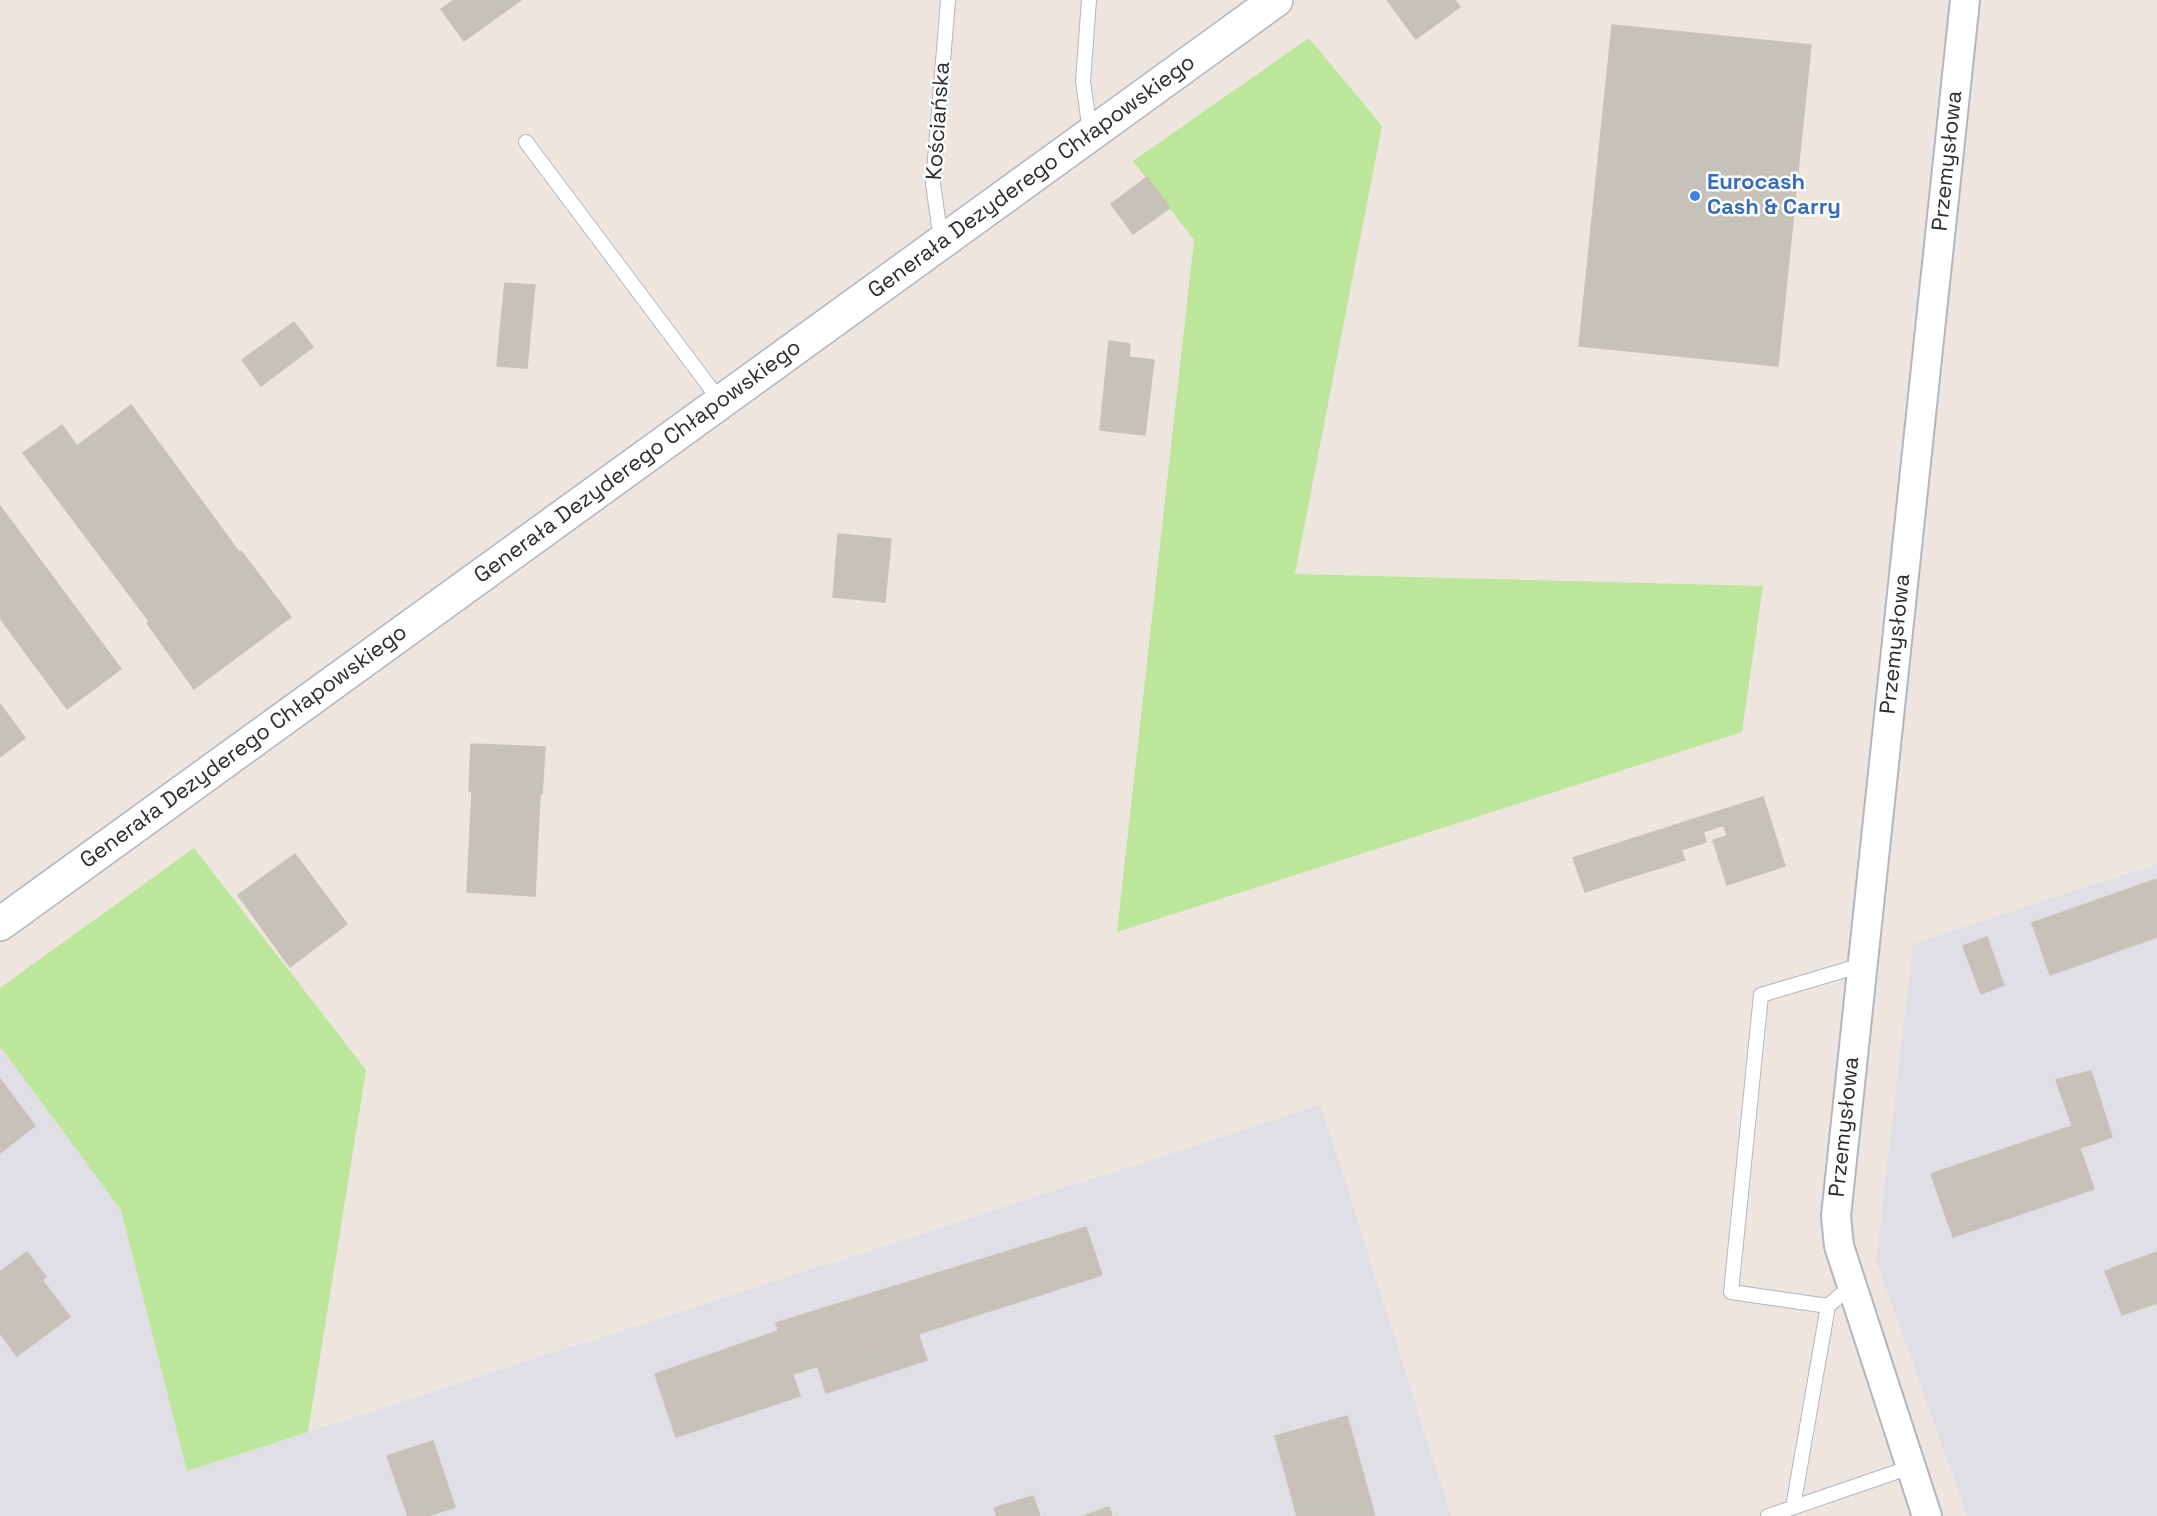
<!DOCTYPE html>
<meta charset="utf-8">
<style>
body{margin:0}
canvas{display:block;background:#eee5de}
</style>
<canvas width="2157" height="1516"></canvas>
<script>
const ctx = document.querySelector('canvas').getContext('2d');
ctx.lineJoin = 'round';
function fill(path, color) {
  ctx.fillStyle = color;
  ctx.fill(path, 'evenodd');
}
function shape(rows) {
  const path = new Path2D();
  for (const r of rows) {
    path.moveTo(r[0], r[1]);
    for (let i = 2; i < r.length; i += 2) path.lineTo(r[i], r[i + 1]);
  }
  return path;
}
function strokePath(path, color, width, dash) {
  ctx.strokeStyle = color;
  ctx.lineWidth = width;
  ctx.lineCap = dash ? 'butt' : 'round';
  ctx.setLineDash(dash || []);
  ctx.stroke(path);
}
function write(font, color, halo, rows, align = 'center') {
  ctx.font = font + ' "Space Grotesk",sans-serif';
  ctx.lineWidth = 5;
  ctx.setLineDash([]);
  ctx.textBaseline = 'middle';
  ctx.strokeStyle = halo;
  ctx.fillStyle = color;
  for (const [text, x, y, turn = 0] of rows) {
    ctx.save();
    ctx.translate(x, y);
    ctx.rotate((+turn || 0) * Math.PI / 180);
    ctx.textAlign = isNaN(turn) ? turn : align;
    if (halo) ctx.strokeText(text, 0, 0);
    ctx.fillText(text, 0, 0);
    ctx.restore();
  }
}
const industrial = shape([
 [2157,864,2157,1516,1967,1516,1876,1260,1913,944],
 [0,1046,121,1210,187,1471,1321,1105,1451,1516,0,1516]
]);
const green = shape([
 [1309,38,1382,126,1295,574,1763,586,1742,732,1117,932,1194,240,1133,161],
 [194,848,366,1070,308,1432,187,1471,121,1210,0,1046,0,988]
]);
const building = shape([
 [454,0,521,0,464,41,441,9,454,0],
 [1387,0,1455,0,1460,7,1416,39,1387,0],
 [1612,25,1811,45,1778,366,1579,346,1612,25],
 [1147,177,1170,208,1133,234,1111,204,1147,177],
 [505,283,535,285,530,335,500,332,505,283],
 [294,322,313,347,261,386,242,360,294,322],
 [500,332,530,335,527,368,497,366,500,332],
 [1109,341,1130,344,1129,357,1154,360,1145,435,1100,430,1109,341],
 [131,405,239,552,149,621,23,453,62,425,77,446,131,405],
 [0,506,121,669,67,709,0,618,0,506],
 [838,534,891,539,885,602,833,597,838,534],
 [241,551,291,617,194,689,147,623,241,551],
 [0,704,25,738,0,757,0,704],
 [471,744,545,747,542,794,469,791,471,744],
 [472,791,540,794,535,896,467,892,472,791],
 [1763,797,1785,866,1727,885,1713,840,1727,836,1719,811,1763,797],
 [1719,811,1724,825,1703,832,1706,842,1681,850,1685,860,1618,881,1607,847,1719,811],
 [1607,847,1618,881,1585,892,1573,858,1607,847],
 [295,854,347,924,290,967,238,895,295,854],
 [2157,879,2157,937,2050,975,2032,923,2157,879],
 [1987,937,2004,985,1981,994,1963,946,1987,937],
 [2091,1071,2112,1137,2080,1148,2056,1080,2091,1071],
 [0,1079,35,1126,0,1153,0,1079],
 [2072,1126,2094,1189,1953,1237,1931,1174,2072,1126],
 [1086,1227,1102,1275,793,1374,776,1323,1086,1227],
 [27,1252,46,1277,0,1311,0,1272,27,1252],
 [2157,1252,2157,1303,2122,1315,2105,1271,2157,1252],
 [43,1281,70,1317,17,1356,0,1333,0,1313,43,1281],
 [778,1331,800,1396,676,1437,655,1374,778,1331],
 [918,1333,927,1360,826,1393,817,1365,918,1333],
 [1347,1416,1375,1516,1297,1516,1275,1436,1347,1416],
 [433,1441,455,1507,428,1516,408,1516,387,1456,433,1441],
 [1033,1496,1040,1516,997,1516,994,1508,1033,1496],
 [1109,1507,1112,1516,1084,1516,1109,1507]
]);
const lane = shape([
 [1089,0,1083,81,1090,132],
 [526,142,721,402],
 [941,240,933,184,948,0],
 [1828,1306,1731,1292,1761,995,1862,965],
 [1793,1507,1828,1306,1851,1286],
 [1768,1516,1911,1467]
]);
const street = shape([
 [1927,1516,1839,1246,1836,1216,1965,0]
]);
const secondary = shape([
 [0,924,1276,0]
]);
const markers = [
 [1695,196,6,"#3f7fe0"]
];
const streetNames = [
 ["Kościańska",939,121,-86],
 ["Przemysłowa",1948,161,-84],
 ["Generała Dezyderego Chłapowskiego",1032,177,-36],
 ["Generała Dezyderego Chłapowskiego",638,462,-36],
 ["Przemysłowa",1896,644,-84],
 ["Generała Dezyderego Chłapowskiego",244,747,-36],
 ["Przemysłowa",1845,1127,-84]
];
const shopNames = [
 ["Eurocash",1707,183],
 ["Cash & Carry",1707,208]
];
fill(industrial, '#e0dfe6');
fill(green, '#bce699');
fill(building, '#c6c1b9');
strokePath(building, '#cac1b7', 1.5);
strokePath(lane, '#b2b6c0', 16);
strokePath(street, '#b2b6c0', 32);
strokePath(secondary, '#b2b6c0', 36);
strokePath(lane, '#fff', 14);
strokePath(street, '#fff', 28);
strokePath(secondary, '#fff', 33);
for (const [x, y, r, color] of markers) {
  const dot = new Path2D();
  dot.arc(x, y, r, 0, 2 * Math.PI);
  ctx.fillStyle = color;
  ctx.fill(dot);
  strokePath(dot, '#fff', 2);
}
write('22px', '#2c2c2c', '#fff', streetNames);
write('bold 22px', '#366cbe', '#fff', shopNames, 'left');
</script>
